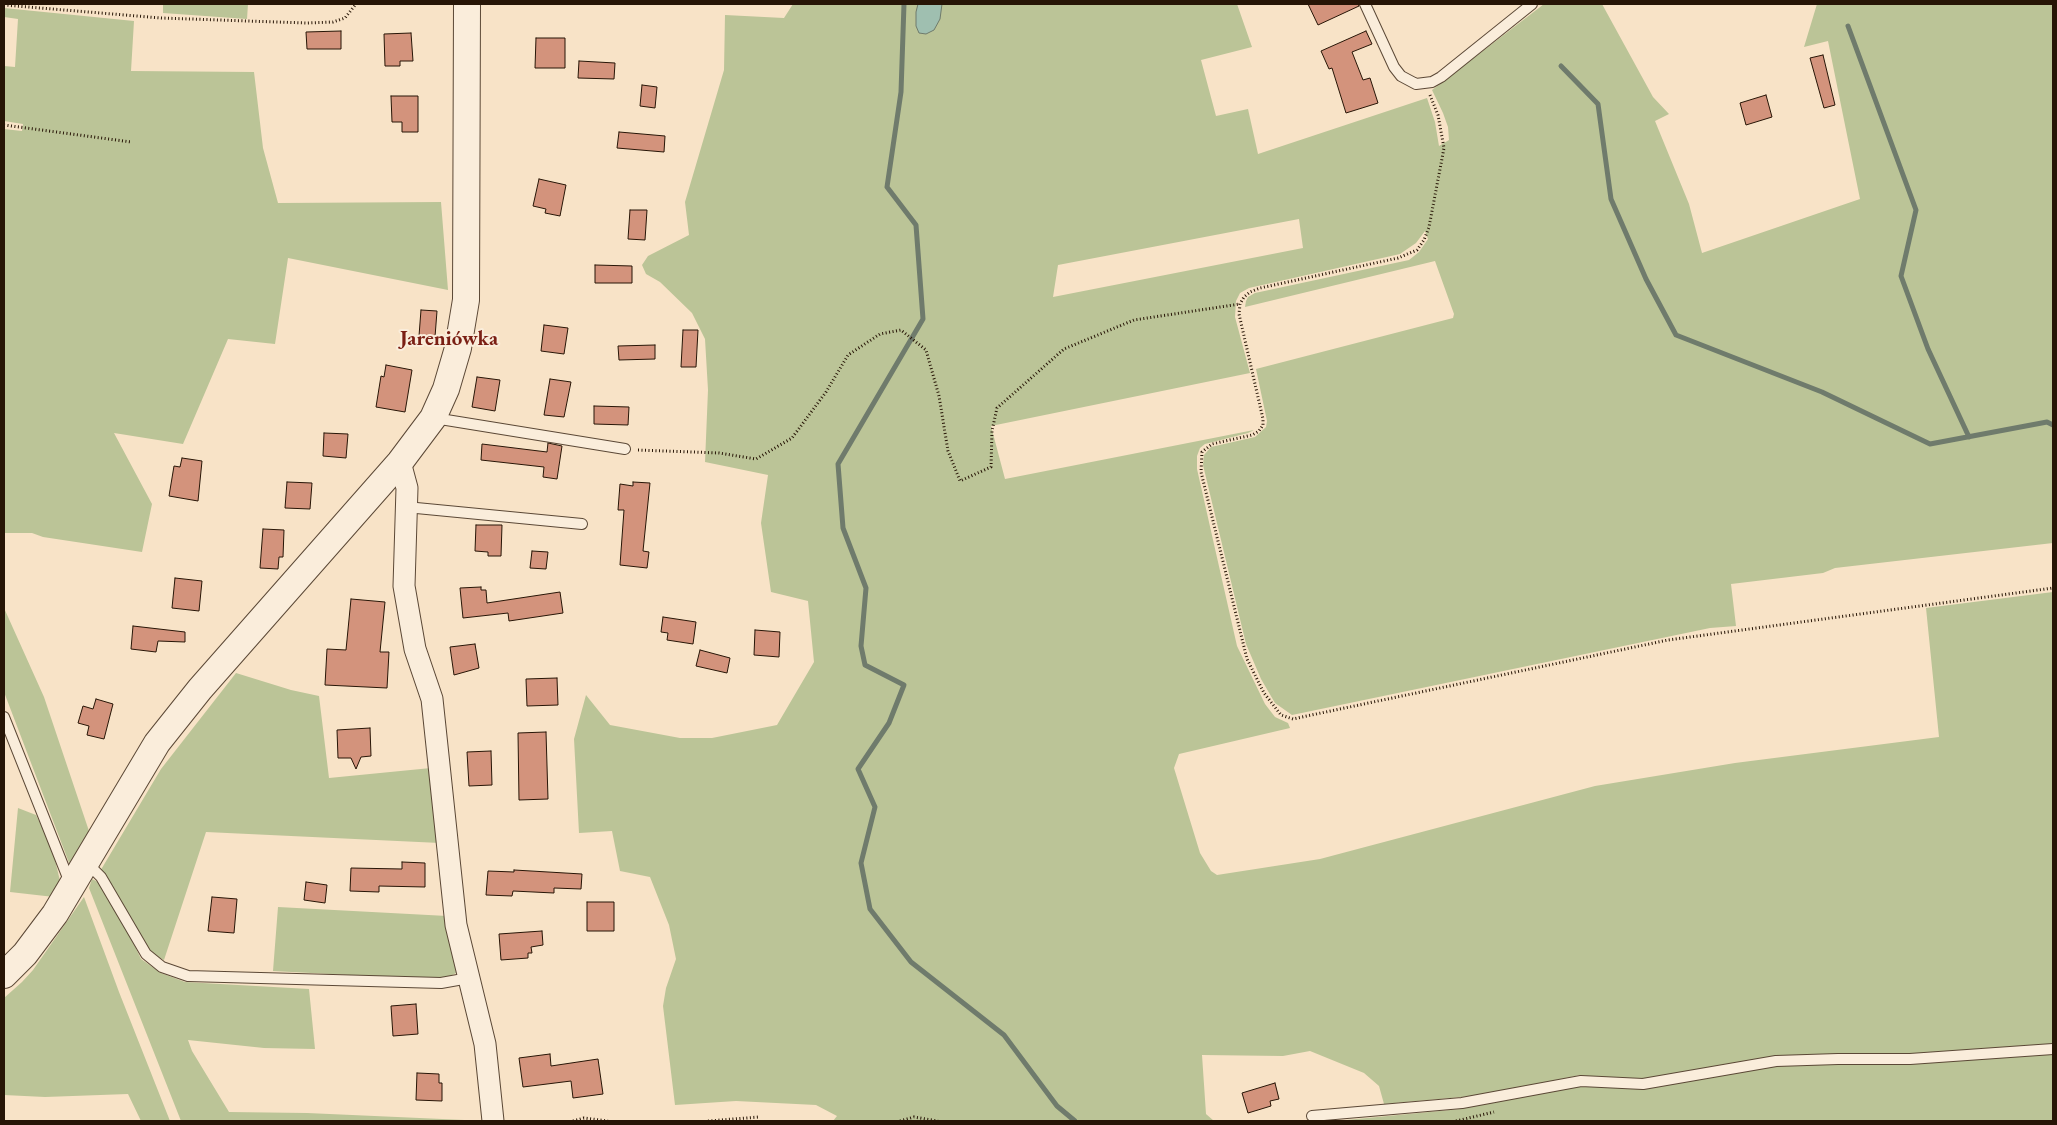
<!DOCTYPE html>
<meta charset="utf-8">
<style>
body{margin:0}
#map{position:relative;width:2057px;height:1125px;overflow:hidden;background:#f8e3c7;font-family:"EB Garamond",serif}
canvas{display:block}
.frame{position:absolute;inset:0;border:5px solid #271506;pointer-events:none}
</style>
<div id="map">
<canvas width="2057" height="1125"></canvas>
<div class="frame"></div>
</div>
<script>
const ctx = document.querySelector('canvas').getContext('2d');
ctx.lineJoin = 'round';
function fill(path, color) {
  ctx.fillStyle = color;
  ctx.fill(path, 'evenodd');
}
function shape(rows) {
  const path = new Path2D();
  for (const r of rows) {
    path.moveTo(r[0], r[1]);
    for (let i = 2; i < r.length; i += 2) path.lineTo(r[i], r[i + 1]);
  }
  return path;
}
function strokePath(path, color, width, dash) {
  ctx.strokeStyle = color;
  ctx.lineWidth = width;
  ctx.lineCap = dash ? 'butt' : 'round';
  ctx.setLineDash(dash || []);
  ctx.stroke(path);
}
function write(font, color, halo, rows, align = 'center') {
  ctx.font = font + ' "EB Garamond",serif';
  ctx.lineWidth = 4;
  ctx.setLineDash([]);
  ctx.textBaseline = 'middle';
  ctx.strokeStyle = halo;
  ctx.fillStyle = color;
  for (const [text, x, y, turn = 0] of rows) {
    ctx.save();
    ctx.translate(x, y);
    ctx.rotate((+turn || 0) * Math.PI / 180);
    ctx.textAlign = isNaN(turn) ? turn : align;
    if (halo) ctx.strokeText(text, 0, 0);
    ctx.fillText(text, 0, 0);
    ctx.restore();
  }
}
const green = shape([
 [163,4,248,4,247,19,163,13],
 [793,4,1237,4,1252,47,1201,60,1216,116,1248,109,1258,154,1427,98,1435,122,1439,146,1449,140,1448,127,1443,113,1432,90,1544,4,1602,4,1653,97,1669,114,1655,121,1689,204,1702,253,1860,199,1828,41,1804,47,1817,4,2053,4,2053,543,1835,568,1823,573,1731,584,1736,626,1710,628,1292,715,1275,703,1261,679,1246,644,1203,465,1204,455,1211,447,1255,437,1266,427,1267,421,1256,369,1453,318,1454,314,1435,261,1245,307,1246,301,1248,297,1255,293,1409,260,1419,252,1428,239,1425,231,1416,243,1400,254,1249,288,1240,293,1236,301,1235,317,1250,373,991,426,1005,479,1254,430,1248,433,1205,444,1200,448,1197,456,1197,469,1237,646,1265,704,1275,717,1288,723,1290,728,1179,754,1174,768,1200,853,1211,871,1217,875,1320,859,1595,786,1735,763,1939,737,1926,608,2053,592,2053,1121,1336,1121,1460,1109,1608,1079,1580,1075,1484,1095,1384,1104,1379,1086,1364,1073,1310,1051,1283,1056,1202,1055,1206,1114,1214,1121,833,1121,837,1116,816,1105,736,1101,675,1105,663,1006,666,988,676,959,669,925,650,877,620,871,612,831,579,833,574,739,586,695,610,725,680,738,712,738,777,725,814,662,808,601,771,592,761,523,768,475,705,462,708,390,705,339,692,313,660,282,646,274,642,265,648,256,689,235,685,202,724,70,725,15,784,18],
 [1299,219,1303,248,1053,297,1058,265],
 [4,8,134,21,131,71,254,72,263,148,278,203,441,202,448,290,288,258,275,344,228,339,183,444,114,433,152,504,142,552,43,537,32,533,4,533,4,129,22,131,23,124,4,121,4,66,15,67,18,19,4,17],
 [4,608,44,697,91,837,71,868,4,692],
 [236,673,291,690,319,696,329,778,431,768,440,843,206,832,164,960,152,954,103,876,99,873,161,769],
 [18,808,36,815,52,847,60,881,54,897,10,892],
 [92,879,98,882,125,925,141,959,161,973,185,982,309,989,315,1049,264,1048,188,1040,192,1051,229,1112,307,1113,487,1121,181,1121,89,888],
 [84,897,119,992,170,1121,141,1121,128,1094,45,1097,4,1095,4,998,22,982,33,970],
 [278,907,447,916,456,973,443,980,273,971]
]);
const water = shape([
 [918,4,942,4,940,19,934,30,926,34,919,33,916,26,916,12,918,4]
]);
const stream = shape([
 [904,4,901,92,887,187,916,225,923,319,838,464,843,528,866,588,861,646,865,665,904,685,889,723,858,769,875,807,861,863,870,909,911,962,1004,1035,1057,1106,1075,1121],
 [1848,26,1916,210,1901,276,1928,349,1969,437],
 [1561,66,1598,104,1611,199,1646,279,1676,335,1822,392,1930,444,2047,422,2053,425]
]);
const building = shape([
 [1308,4,1358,4,1359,6,1318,25,1308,4],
 [341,31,341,49,307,49,306,32,341,31],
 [1366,31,1372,44,1352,52,1363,80,1370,78,1378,103,1346,113,1332,68,1329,69,1321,51,1366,31],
 [411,33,413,61,400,61,400,66,385,66,384,34,411,33],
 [536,38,565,38,565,68,535,68,536,38],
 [1823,55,1835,105,1824,108,1810,58,1823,55],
 [579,61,615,63,614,79,578,78,579,61],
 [642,85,657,87,655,108,640,106,642,85],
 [1766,95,1772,117,1746,125,1740,103,1766,95],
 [391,96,418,96,418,132,402,132,402,122,392,122,391,96],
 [619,132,665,136,664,152,617,148,619,132],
 [539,179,566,185,560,216,545,213,546,209,533,206,539,179],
 [630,210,647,210,645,240,628,239,630,210],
 [595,265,632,266,632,283,595,283,595,265],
 [421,310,437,311,435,337,419,336,421,310],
 [544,325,568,328,564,354,541,351,544,325],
 [683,330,698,330,696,367,681,367,683,330],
 [655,345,655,359,619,360,618,346,655,345],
 [386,365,412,370,405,412,376,407,381,376,384,377,386,365],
 [477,377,500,380,495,411,472,407,477,377],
 [550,379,571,382,564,417,544,415,550,379],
 [594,406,629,407,628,425,594,424,594,406],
 [324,433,348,434,346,458,323,456,324,433],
 [548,443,562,446,557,479,543,477,544,467,481,460,482,444,547,452,548,443],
 [182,458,202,461,198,501,169,496,174,466,180,467,182,458],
 [287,482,312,483,310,509,285,508,287,482],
 [633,482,650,483,643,551,649,552,647,568,620,565,624,510,618,510,620,484,633,486,633,482],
 [476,525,502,525,501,556,488,556,488,552,475,551,476,525],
 [263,529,284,530,283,557,279,557,278,569,260,568,263,529],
 [532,551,548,552,546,569,530,568,532,551],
 [175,578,202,581,199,611,172,608,175,578],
 [481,587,481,590,486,590,487,603,560,592,563,613,509,621,508,613,463,618,460,588,481,587],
 [351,599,385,602,380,652,389,652,387,688,325,685,327,649,346,650,351,599],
 [663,617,696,622,693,644,667,640,668,633,661,632,663,617],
 [133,626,185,632,185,642,158,641,156,652,131,649,133,626],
 [755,630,780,632,779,657,754,655,755,630],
 [475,644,479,668,454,675,450,647,475,644],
 [700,650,730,658,727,673,696,666,700,650],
 [557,678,558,705,527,706,526,679,557,678],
 [96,699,113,704,104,739,87,735,89,726,78,723,83,706,93,709,96,699],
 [370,728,371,756,361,757,356,769,351,758,338,758,337,730,370,728],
 [546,732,548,799,519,800,518,733,546,732],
 [491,751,492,785,469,786,467,752,491,751],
 [402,862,425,863,425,887,379,886,379,892,350,891,351,868,402,869,402,862],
 [514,870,582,874,581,889,554,888,554,893,513,891,512,896,486,895,488,871,514,872,514,870],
 [306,882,327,885,325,903,304,900,306,882],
 [212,897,237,899,234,933,208,931,212,897],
 [587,902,614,902,614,931,587,931,587,902],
 [542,931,543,945,531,947,532,953,528,953,528,958,501,960,499,934,542,931],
 [416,1004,418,1034,393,1036,391,1006,416,1004],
 [550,1054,551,1066,598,1059,603,1094,573,1098,571,1081,523,1087,519,1058,550,1054],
 [417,1073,439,1074,439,1083,442,1083,442,1101,416,1100,417,1073],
 [1275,1083,1279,1099,1270,1101,1271,1106,1248,1113,1242,1093,1275,1083]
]);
const path = shape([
 [4,5,161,18,306,23,333,22,345,18,356,4],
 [1430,95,1438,115,1444,148,1429,227,1424,240,1417,250,1398,258,1260,288,1250,292,1244,297,1240,304,1239,314,1263,419,1263,425,1259,431,1252,435,1212,444,1202,452,1201,472,1247,659,1264,693,1281,715,1293,719,1302,717,1668,640,2053,588],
 [4,125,131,142],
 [638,450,719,453,756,459,792,438,826,392,848,355,880,334,901,330,926,350,939,396,948,451,960,481,991,467,992,431,997,408,1064,349,1134,320,1240,304],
 [573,1121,584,1118,608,1121],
 [708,1121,759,1117],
 [900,1121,914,1117,938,1121],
 [1456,1121,1494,1112]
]);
const service = shape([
 [1365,4,1394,67,1401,76,1416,84,1432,82,1441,77,1532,4],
 [434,418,625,449],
 [406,507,582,524],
 [4,717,70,883],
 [87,863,101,877,146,954,162,967,188,976,441,983,469,978],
 [1312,1116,1462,1103,1581,1081,1643,1084,1776,1061,1838,1059,1910,1059,2053,1049]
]);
const minor = shape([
 [400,462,407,488,404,586,415,649,432,699,456,925,485,1044,493,1121]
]);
const tertiary = shape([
 [4,975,25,954,55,914,157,743,200,689,400,462,433,418,446,389,458,348,466,300,467,4]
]);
const quarterNames = [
 ["Jareniówka",449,339]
];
fill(green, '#bbc497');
fill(water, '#9fbfb0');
strokePath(water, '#6f7b6c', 1);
strokePath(stream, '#6f7b6c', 5);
fill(building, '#d3937c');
strokePath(building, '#271506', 1);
strokePath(service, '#5b4836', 12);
strokePath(minor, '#5b4836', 23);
strokePath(tertiary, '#5b4836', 28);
strokePath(path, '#271506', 3, [1, 2.5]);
strokePath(service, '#faeddb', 10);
strokePath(minor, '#faeddb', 21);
strokePath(tertiary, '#faeddb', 26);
write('bold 21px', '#7a1f14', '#faeddb', quarterNames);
</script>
